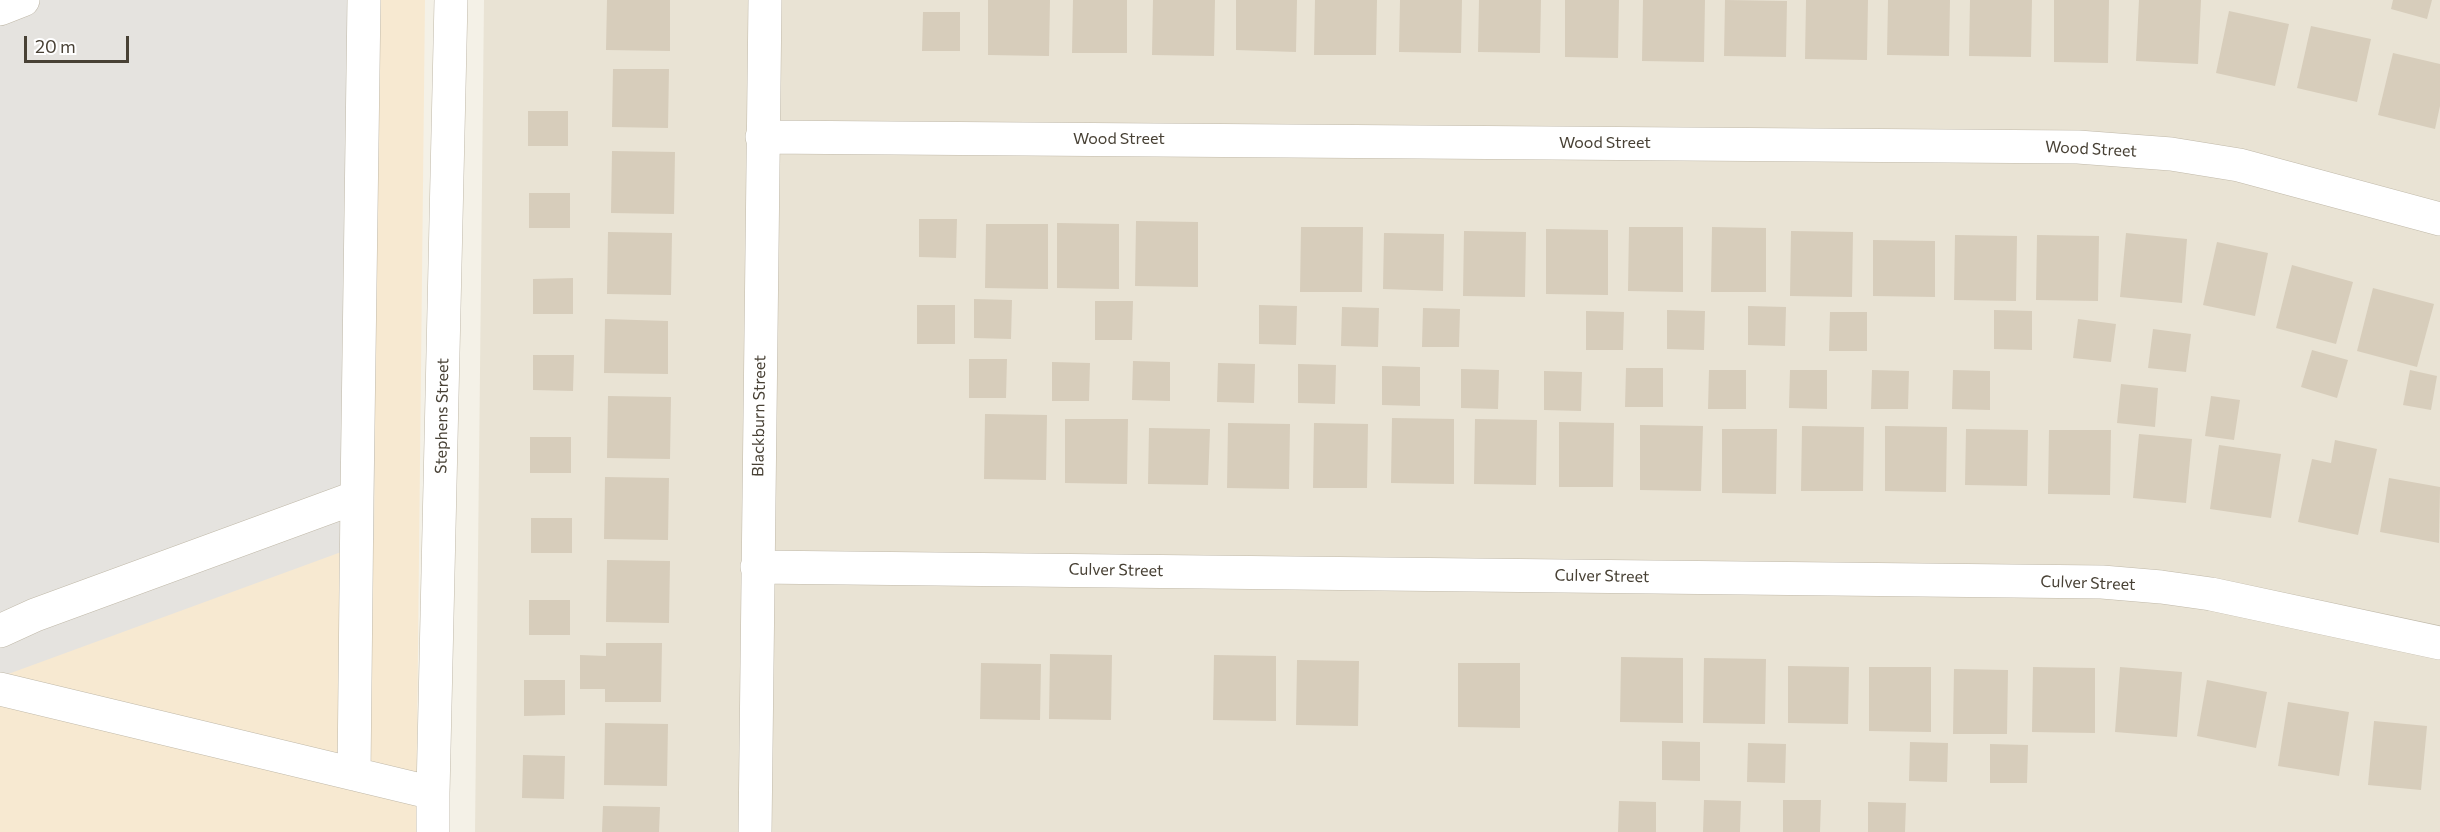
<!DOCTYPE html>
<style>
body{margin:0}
#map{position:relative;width:2440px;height:832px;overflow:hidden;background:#f4f1e7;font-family:Commissioner,sans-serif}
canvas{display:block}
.scale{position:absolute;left:24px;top:36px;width:105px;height:27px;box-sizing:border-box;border:3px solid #484135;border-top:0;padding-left:8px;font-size:18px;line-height:21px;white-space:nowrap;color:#484135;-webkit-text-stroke:4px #fff;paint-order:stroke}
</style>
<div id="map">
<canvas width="2440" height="832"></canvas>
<div class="scale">20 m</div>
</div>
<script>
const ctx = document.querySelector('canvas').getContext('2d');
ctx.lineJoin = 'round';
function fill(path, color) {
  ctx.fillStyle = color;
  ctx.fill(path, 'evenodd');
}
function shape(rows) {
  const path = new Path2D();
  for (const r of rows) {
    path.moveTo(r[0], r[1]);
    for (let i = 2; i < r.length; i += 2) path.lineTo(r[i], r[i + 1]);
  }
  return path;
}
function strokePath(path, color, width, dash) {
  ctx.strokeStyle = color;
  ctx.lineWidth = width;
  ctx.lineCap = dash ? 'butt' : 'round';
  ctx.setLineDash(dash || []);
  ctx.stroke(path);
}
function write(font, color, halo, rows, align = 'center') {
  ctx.font = font + ' Commissioner,sans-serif';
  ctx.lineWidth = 4.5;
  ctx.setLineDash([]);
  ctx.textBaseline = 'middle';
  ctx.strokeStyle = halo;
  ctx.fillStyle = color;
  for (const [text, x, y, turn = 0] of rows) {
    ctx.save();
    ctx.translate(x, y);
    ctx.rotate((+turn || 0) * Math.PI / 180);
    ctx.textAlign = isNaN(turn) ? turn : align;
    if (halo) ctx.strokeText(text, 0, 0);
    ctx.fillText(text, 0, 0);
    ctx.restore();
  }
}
const residential = shape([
 [484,0,2440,0,2440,832,475,832]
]);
const commercial = shape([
 [0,0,425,0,416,832,0,832]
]);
const parking = shape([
 [0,0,378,0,374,540,0,677]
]);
const building = shape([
 [607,0,670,0,670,51,606,50],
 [988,0,1050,0,1049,56,988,55],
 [1073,0,1127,0,1127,53,1072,53],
 [1153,0,1215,0,1214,56,1152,55],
 [1236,0,1297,0,1296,52,1236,50],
 [1315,0,1377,0,1376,55,1314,55],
 [1400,0,1462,0,1461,53,1399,52],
 [1479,0,1541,0,1540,53,1478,52],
 [1565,0,1619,0,1618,58,1565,57],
 [1643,0,1705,0,1704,62,1642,61],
 [1725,0,1787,1,1786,57,1724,56],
 [1806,0,1868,0,1867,60,1805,59],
 [1888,0,1950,0,1949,56,1887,55],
 [1970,0,2032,0,2031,57,1969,56],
 [2054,0,2109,0,2108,63,2054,62],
 [2139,0,2201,0,2198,64,2136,61],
 [2393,0,2432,0,2427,19,2391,9],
 [2229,11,2289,24,2275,86,2216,73],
 [923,12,960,12,960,51,922,51],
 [2311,26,2371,39,2357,102,2297,88],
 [2393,53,2440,64,2440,106,2435,129,2378,115],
 [613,69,669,69,668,128,612,127],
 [528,111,568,111,568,146,528,146],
 [612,151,675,152,674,214,611,213],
 [529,193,570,193,570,228,529,228],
 [919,219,957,219,956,258,919,257],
 [1136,221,1198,222,1198,287,1135,286],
 [1057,223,1119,224,1119,289,1057,288],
 [986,224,1048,224,1048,289,985,288],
 [1301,227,1363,227,1362,292,1300,292],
 [1629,227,1683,227,1683,292,1628,291],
 [1712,227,1766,228,1766,292,1711,292],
 [1546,229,1608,230,1608,295,1546,294],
 [1464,231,1526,232,1525,297,1463,296],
 [1791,231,1853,232,1852,297,1790,296],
 [608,232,672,233,671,295,607,294],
 [1384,233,1444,234,1443,291,1383,289],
 [2126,233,2187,239,2182,303,2120,297],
 [1955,235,2017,236,2016,301,1954,300],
 [2037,235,2099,236,2098,301,2036,300],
 [1873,240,1935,241,1935,297,1873,296],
 [2217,242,2268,253,2255,316,2203,305],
 [2292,265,2353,282,2336,344,2276,328],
 [573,278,573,314,533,314,533,279],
 [2373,288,2434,304,2417,367,2357,351],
 [974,299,1012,300,1011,339,974,338],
 [1095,301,1133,301,1132,340,1095,340],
 [917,305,955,305,955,344,917,344],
 [1259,305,1297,306,1296,345,1259,344],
 [1748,306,1786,307,1785,346,1748,345],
 [1342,307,1379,308,1378,347,1341,346],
 [1423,308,1460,309,1459,347,1422,347],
 [1667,310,1705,311,1704,350,1667,349],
 [1994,310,2032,311,2032,350,1994,349],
 [1586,311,1624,312,1623,350,1586,350],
 [1830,312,1867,312,1867,351,1829,351],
 [605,319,668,321,668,374,604,373],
 [2078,319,2116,324,2111,362,2073,358],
 [2153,329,2191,334,2186,372,2148,368],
 [2312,350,2348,360,2337,398,2301,387],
 [533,355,574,355,573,391,533,390],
 [969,359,1007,359,1006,398,969,398],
 [1133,361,1170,362,1170,401,1132,400],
 [1052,362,1090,363,1089,401,1052,401],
 [1218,363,1255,364,1254,403,1217,402],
 [1298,364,1336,365,1335,404,1298,403],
 [1382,366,1420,367,1420,406,1382,405],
 [1626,368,1663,368,1663,407,1625,407],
 [1461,369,1499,370,1498,409,1461,408],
 [1709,370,1746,370,1746,409,1708,409],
 [1790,370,1827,370,1827,409,1789,408],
 [1872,370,1909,371,1908,409,1871,409],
 [1953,370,1990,371,1990,410,1952,409],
 [2410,370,2437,376,2431,410,2403,405],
 [1544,371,1582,372,1581,411,1544,410],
 [2121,384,2158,388,2155,427,2117,423],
 [608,396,671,397,670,459,607,458],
 [2211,396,2240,400,2234,440,2205,436],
 [985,414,1047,415,1046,480,984,479],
 [1392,418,1454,419,1454,484,1391,483],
 [1065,419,1128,419,1127,484,1065,483],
 [1475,419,1537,420,1536,485,1474,484],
 [1559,422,1614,423,1613,487,1559,487],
 [1228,423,1290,424,1289,489,1227,488],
 [1314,423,1368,424,1367,488,1313,488],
 [1640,425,1703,426,1701,491,1640,490],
 [1802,426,1864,427,1863,491,1801,491],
 [1885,426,1947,427,1946,492,1885,491],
 [1149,428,1210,429,1208,485,1148,484],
 [1722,429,1777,429,1776,494,1722,493],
 [1966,429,2028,430,2027,486,1965,485],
 [2049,430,2111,430,2110,495,2048,494],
 [2139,434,2192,439,2186,503,2133,498],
 [530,437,571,437,571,473,530,473],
 [2335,440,2377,449,2358,535,2298,522,2312,459,2331,463],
 [2219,445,2281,454,2271,518,2210,509],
 [605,477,669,478,668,540,604,539],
 [2389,478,2440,487,2439,543,2380,532],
 [531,518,572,518,572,553,531,553],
 [607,560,670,561,669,623,606,622],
 [529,600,570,600,570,635,529,635],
 [606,643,662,643,661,702,605,702,605,689,580,689,580,655,606,656],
 [1050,654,1112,655,1111,720,1049,719],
 [1214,655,1276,656,1276,721,1213,720],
 [1621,657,1683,658,1683,723,1620,722],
 [1704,658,1766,659,1765,724,1703,723],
 [1297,660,1359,661,1358,726,1296,725],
 [981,663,1041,664,1040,720,980,719],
 [1458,663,1520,663,1520,728,1458,727],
 [1788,666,1849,667,1848,724,1788,723],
 [1869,667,1931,667,1931,732,1869,731],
 [2033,667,2095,668,2095,733,2032,732],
 [2120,667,2182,672,2177,737,2115,732],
 [1954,669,2008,670,2007,734,1953,734],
 [524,680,565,680,565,715,524,716],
 [2207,680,2267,692,2256,748,2197,736],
 [2288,702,2349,712,2339,776,2278,766],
 [2374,721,2427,726,2421,790,2368,785],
 [605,723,668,724,667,786,604,785],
 [1662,741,1700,742,1700,781,1662,780],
 [1910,742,1948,743,1947,782,1909,781],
 [1748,743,1786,744,1785,783,1747,782],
 [1990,744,2028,745,2027,783,1990,783],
 [523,755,565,756,564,799,522,798],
 [1704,800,1741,801,1740,832,1703,832],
 [1783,800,1821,800,1820,832,1783,832],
 [1619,801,1656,802,1656,832,1618,832],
 [1868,802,1906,803,1905,832,1868,832],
 [603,806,660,807,659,832,602,832]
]);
const minor = shape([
 [0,9,23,0],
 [762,137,2078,147,2171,154,2239,165,2440,219],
 [757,567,2102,582,2161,587,2211,594,2440,643],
 [0,631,35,615,357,497,364,0],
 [0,689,433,793],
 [354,774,357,497],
 [433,832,433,793,451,0],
 [755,832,765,0]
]);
const streetNames = [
 ["Wood Street",1119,139],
 ["Wood Street",1605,143],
 ["Wood Street",2091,149,3],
 ["Stephens Street",442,416,-89],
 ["Blackburn Street",759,416,-89],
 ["Culver Street",1116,570,1],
 ["Culver Street",1602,576,1],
 ["Culver Street",2088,583,2]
];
fill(residential, '#e9e3d4');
fill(commercial, '#f7e9d1');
fill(parking, '#e5e3df');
fill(building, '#d7cdbb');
strokePath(minor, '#c0b9a9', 34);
strokePath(minor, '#fff', 33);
write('16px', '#484135', '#fff', streetNames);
</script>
